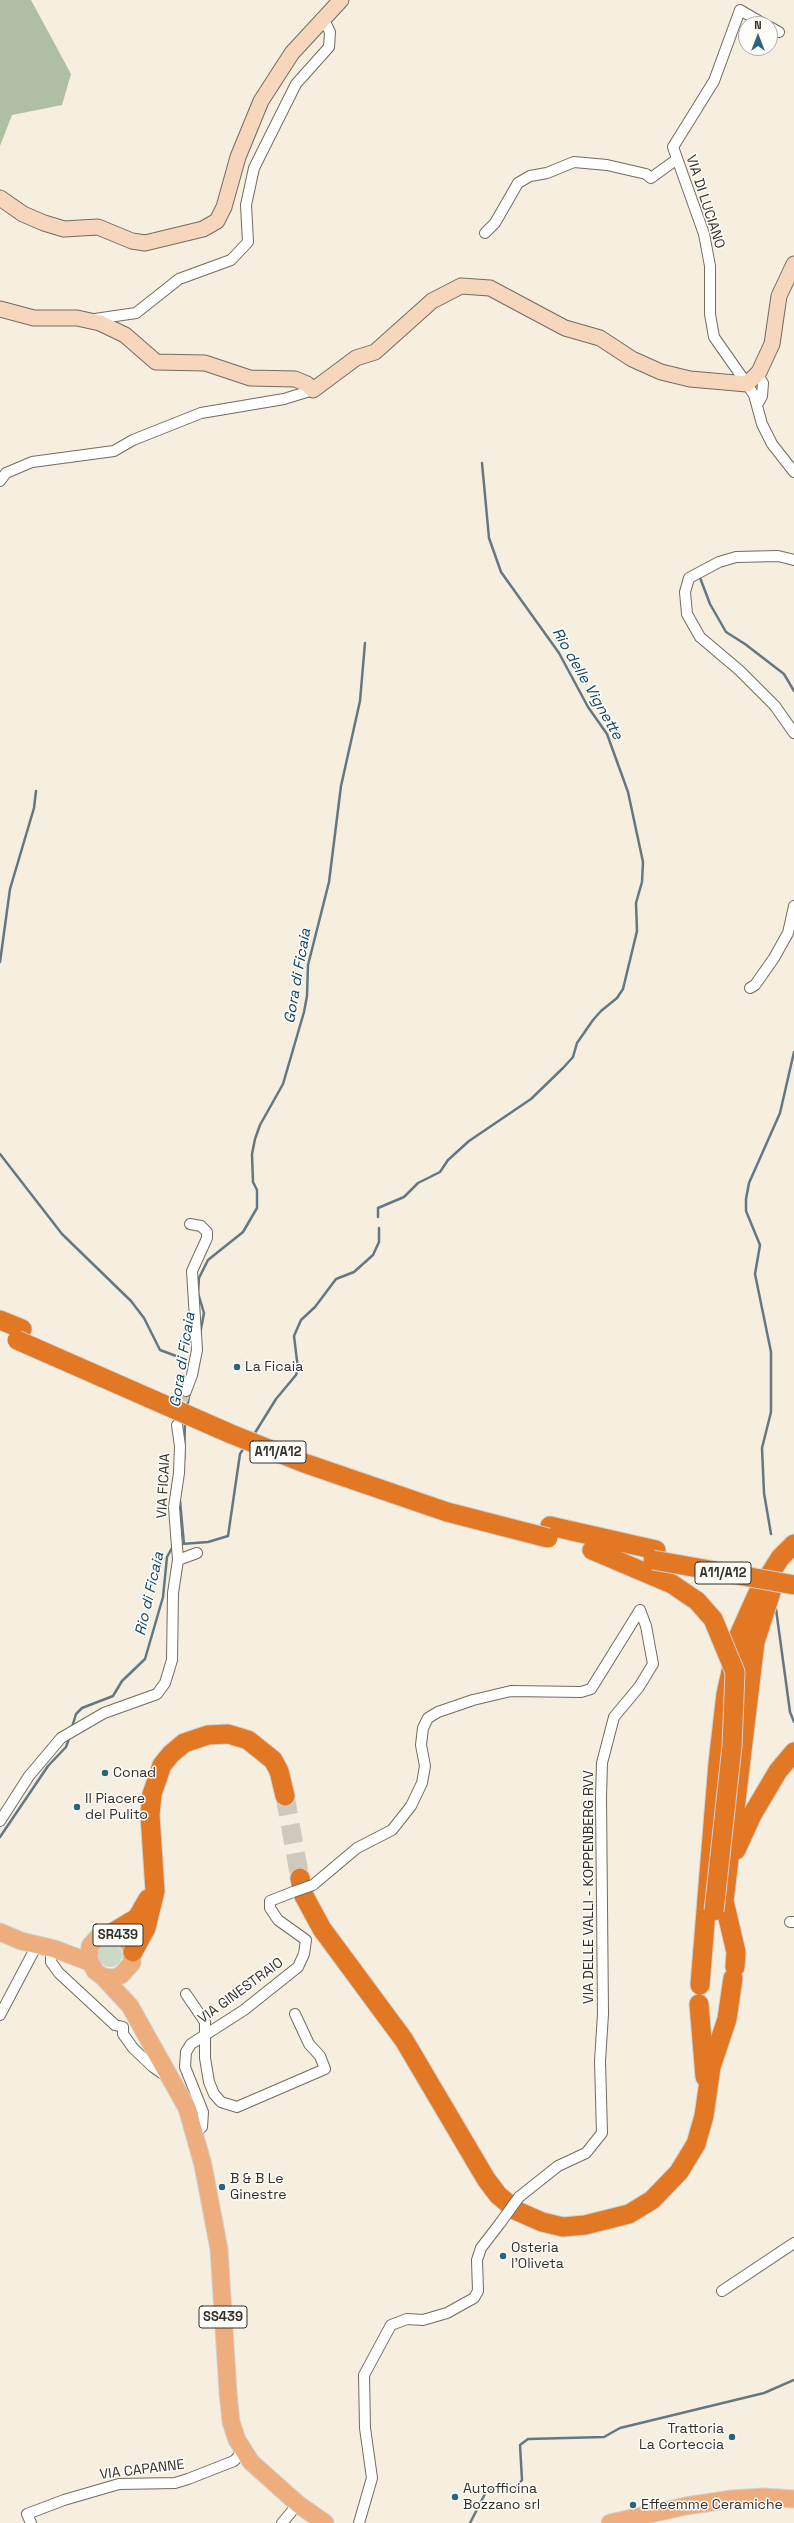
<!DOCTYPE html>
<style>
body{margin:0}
#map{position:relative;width:794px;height:2523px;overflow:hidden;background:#f6efdf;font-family:"Space Grotesk",sans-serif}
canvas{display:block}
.north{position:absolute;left:738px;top:16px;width:40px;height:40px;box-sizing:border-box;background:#fefdfa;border:1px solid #acaba7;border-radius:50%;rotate:0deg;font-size:11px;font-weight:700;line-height:16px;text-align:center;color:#32302a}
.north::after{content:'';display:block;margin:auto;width:14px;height:18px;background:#2b637d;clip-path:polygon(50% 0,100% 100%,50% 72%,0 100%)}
</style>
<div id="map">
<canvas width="794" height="2523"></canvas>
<div class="north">N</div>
</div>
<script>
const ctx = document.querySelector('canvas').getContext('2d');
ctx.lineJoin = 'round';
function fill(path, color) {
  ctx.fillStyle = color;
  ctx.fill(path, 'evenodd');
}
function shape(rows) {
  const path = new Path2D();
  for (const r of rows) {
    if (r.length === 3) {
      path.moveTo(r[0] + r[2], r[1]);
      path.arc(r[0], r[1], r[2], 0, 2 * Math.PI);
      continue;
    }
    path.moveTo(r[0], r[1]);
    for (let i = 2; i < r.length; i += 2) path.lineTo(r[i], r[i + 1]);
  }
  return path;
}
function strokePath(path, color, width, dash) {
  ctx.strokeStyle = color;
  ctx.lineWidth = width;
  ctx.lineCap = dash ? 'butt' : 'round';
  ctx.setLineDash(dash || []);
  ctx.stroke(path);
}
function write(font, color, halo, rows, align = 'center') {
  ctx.font = font + ' "Space Grotesk",sans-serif';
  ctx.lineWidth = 3;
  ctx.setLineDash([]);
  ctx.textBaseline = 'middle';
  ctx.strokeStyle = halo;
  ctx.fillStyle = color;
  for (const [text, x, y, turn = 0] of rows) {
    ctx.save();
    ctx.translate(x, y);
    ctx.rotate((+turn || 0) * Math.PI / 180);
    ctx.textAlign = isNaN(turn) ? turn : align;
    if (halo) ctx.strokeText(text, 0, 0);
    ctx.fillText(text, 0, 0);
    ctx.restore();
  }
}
const green = shape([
 [110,1955,12]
]);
const forest = shape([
 [0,0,31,0,71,74,62,105,12,115,0,146]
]);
const stream = shape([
 [699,575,710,604,726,632,745,644,784,674,794,691],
 [0,962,10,889,34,808,36,791],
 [0,1154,62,1234,131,1301,144,1318,160,1350,187,1360],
 [378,1217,378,1208,404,1197,418,1183,440,1172,448,1160,469,1141,531,1099,563,1068,573,1057,577,1043,593,1020,601,1011,617,998,623,989,637,931,636,903,642,882,643,862,628,792,607,734,588,707,559,653,501,572,489,538,482,463],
 [200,1334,204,1313,198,1293,199,1278,208,1260,243,1232,257,1208,257,1190,253,1182,252,1154,255,1139,260,1125,283,1084,304,1012,307,996,308,965,329,882,341,786,360,701,365,643],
 [187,1407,190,1392],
 [253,1436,276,1399,296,1375,298,1369,294,1336,301,1320,315,1307,336,1279,354,1272,373,1255,379,1242,379,1228],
 [184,1460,185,1421],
 [180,1501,184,1544],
 [771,1534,764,1493,762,1448,771,1412,771,1352,755,1274,760,1245,746,1211,746,1199,749,1183,780,1113,794,1052],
 [182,1544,208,1542,228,1536,240,1454,245,1446],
 [776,1609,790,1712,794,1722],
 [72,1727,76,1714,82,1708,113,1696,122,1681,145,1659,163,1597,167,1557,173,1546],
 [0,1837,48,1766,66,1747,70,1736],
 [470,2523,486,2492,494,2488,516,2487,522,2480,520,2445,528,2439,604,2437,620,2428,764,2393,794,2380]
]);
const streetTunnel = shape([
 [178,1415,186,1391]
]);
const highwayTunnel = shape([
 [285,1796,300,1878]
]);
const street = shape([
 [764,24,740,10,714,81,673,147,704,234,710,266,710,314,714,337,747,384,754,395,762,424,772,444,794,472],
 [770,27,779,32],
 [485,233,495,223,518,183,530,176,547,173,574,162,607,165,646,174,651,178,677,159],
 [95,319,136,313,179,279,231,260,248,242,246,205,254,168,296,84,329,47,330,32,324,20],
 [757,405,762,396,763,383,757,374],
 [0,481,6,473,32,462,114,451,133,440,201,413,284,399,313,390],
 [794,560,778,556,736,557,719,562,689,578,685,592,687,614,700,637,739,670,775,706,794,733],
 [750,988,755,985,774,958,788,933,794,906],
 [186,1391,192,1375,197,1350,192,1271,207,1238,207,1232,201,1226,190,1224],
 [178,1560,197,1553],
 [0,1821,29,1776,61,1738,104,1713,157,1694,165,1683,172,1660,173,1593,178,1560,174,1507,179,1473,180,1446,177,1425],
 [313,1885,357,1848,392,1830,411,1806,422,1783,425,1766,421,1745,423,1728,428,1718,438,1712,473,1700,511,1691,581,1692,591,1689,640,1610],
 [790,1922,794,1922],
 [51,1948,51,1962,59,1973,115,2025,123,2027],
 [186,1994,205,2022,205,2058,209,2082,214,2094,221,2102,237,2107,325,2069,320,2056,309,2044,295,2014],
 [0,2015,37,1945],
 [123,2027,123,2034,133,2048,153,2067,166,2076],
 [194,2134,202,2127,203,2112,185,2067,186,2052,191,2044,244,2010,298,1967,304,1954,306,1940,278,1920,270,1908,270,1901,293,1892],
 [519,2197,558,2166,586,2153,602,2133,600,2061,603,2014,601,1797,602,1763,614,1717,639,1687,653,1664,646,1626,640,1610],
 [722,2291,794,2243],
 [31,2523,27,2514,64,2500,119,2484,175,2483,188,2479,234,2461,243,2451],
 [282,2523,298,2504],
 [359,2523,372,2478,365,2428,364,2375,391,2325,407,2319,423,2320,447,2313,474,2298,478,2291,477,2260,481,2248,501,2222]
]);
const secondary = shape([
 [0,198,23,214,44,223,64,229,98,227,132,241,145,243,203,229,217,221,224,207,238,157,261,101,292,53,341,0],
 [0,309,34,318,77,318,100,323,125,335,156,362,205,363,250,378,295,379,307,384,313,390,356,358,375,352,432,301,461,286,490,288,565,328,600,338,632,359,661,372,690,379,747,384,759,372,772,344,779,296,794,264]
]);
const primary = shape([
 [0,1932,21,1941,55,1949,89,1962],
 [103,1977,114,1978,121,1975,132,1963,132,1949,126,1939,120,1935,108,1934,97,1938,90,1946,89,1959,95,1971,103,1977,130,2006,187,2108,203,2165,219,2249,228,2392,231,2422,237,2440,251,2462,298,2504,325,2523],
 [610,2523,686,2506,732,2499,764,2497,794,2499]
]);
const highway = shape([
 [0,1320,22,1329],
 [550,1526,656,1550],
 [592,1550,672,1584,697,1601],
 [736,1850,752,1815,778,1771,794,1752],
 [300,1878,303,1894,322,1929,404,2040,486,2179,498,2195,517,2211,542,2222,563,2227,585,2225,629,2214,652,2200,679,2172,696,2144,704,2116,711,2067,727,2019,733,1978],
 [112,1933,137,1918,148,1899],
 [133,1952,146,1928,155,1891,150,1815,152,1794,162,1765,171,1754,184,1743,208,1735,228,1734,248,1740,273,1760,279,1771,285,1796],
 [735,1967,736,1952,724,1901,755,1642,771,1592],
 [700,1985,718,1763,726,1694,739,1635,757,1595,780,1558,794,1544],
 [699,2004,705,2077]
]);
const streetBridge = shape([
 [293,1892,313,1885],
 [501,2222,519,2197]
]);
const highwayBridge = shape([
 [17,1340,231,1434,304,1463,447,1512,548,1538],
 [653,1560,794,1585],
 [697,1601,713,1619,735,1672,732,1746,714,1911]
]);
const markers = [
 [237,1367,4,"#2b637d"],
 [105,1773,4,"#2b637d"],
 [77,1807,4,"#2b637d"],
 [222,2187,4,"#2b637d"],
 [503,2256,4,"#2b637d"],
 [732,2437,4,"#2b637d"],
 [455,2497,4,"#2b637d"],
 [633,2505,4,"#2b637d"]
];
const shields = [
 [278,1452,56],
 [723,1573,56],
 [118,1935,50],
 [223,2317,48]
];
const shieldNames = [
 ["A11/A12",278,1452],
 ["A11/A12",723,1573],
 ["SR439",118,1935],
 ["SS439",223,2317]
];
const streetNames = [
 ["VIA DI LUCIANO",705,202,72],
 ["VIA FICAIA",164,1486,-87],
 ["VIA DELLE VALLI - KOPPENBERG RVV",589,1887,-90],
 ["VIA GINESTRAIO",241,1991,-36],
 ["VIA CAPANNE",142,2470,-7]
];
const poiNames = [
 ["La Ficaia",245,1367],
 ["Conad",113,1773],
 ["Il Piacere",85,1799],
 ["del Pulito",85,1815],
 ["B & B Le",230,2179],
 ["Ginestre",230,2195],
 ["Osteria",511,2248],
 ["l'Oliveta",511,2264],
 ["Trattoria",724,2429,"right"],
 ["La Corteccia",724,2445,"right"],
 ["Autofficina",463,2489],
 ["Bozzano srl",463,2505],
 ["Effeemme Ceramiche",641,2505]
];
const waterNames = [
 ["Rio delle Vignette",587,684,60],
 ["Gora di Ficaia",298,976,-80],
 ["Gora di Ficaia",183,1360,-81],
 ["Rio di Ficaia",150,1594,-77]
];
fill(green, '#cdd9c7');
fill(forest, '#aebfa3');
strokePath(stream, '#647884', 2.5);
strokePath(streetTunnel, '#cfc9bb', 10, [10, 5]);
strokePath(highwayTunnel, '#cfc9bb', 19, [19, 10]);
strokePath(street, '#726c5f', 12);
strokePath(secondary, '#726c5f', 17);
strokePath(primary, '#d2d1d0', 19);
strokePath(highway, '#d2d1d0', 21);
strokePath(street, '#fff', 10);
strokePath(secondary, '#f6d6bd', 15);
strokePath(primary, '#eead7c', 17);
strokePath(highway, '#e27724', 19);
strokePath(streetBridge, '#726c5f', 12, []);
strokePath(highwayBridge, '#d2d1d0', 21, []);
strokePath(streetBridge, '#fff', 10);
strokePath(highwayBridge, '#e27724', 19);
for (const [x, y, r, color] of markers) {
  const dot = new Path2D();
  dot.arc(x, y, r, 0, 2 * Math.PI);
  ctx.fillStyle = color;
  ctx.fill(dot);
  strokePath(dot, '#fefdfa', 1.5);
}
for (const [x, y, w] of shields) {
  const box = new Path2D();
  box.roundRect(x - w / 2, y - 11, w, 22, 3);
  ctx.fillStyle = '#fefdfa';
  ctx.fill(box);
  strokePath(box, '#32302a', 1);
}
write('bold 13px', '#32302a', null, shieldNames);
write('14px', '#32302a', '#fefdfa', streetNames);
write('14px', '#32302a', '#fefdfa', poiNames, 'left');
write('italic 15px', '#0c4360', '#fefdfa', waterNames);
</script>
